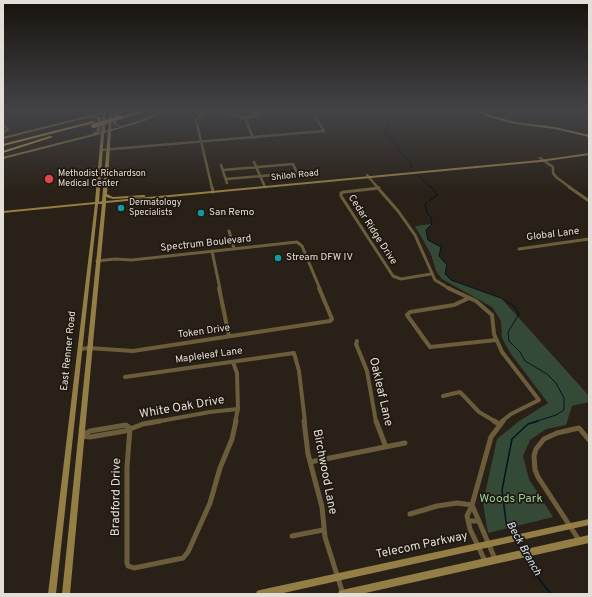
<!DOCTYPE html>
<style>
body{margin:0}
#map{position:relative;width:592px;height:597px;overflow:hidden;background:#292117;font-family:Overpass,sans-serif}
canvas{display:block}
.frame{position:absolute;inset:0;border:4px solid #e4ded8;pointer-events:none}
</style>
<div id="map">
<canvas width="592" height="597"></canvas>
<div class="frame"></div>
</div>
<script>
const ctx = document.querySelector('canvas').getContext('2d');
ctx.lineJoin = 'round';
function fill(path, color) {
  ctx.fillStyle = color;
  ctx.fill(path, 'evenodd');
}
function shape(rows) {
  const path = new Path2D();
  for (const r of rows) {
    path.moveTo(r[0], r[1]);
    for (let i = 2; i < r.length; i += 2) path.lineTo(r[i], r[i + 1]);
  }
  return path;
}
function strokePath(path, color, width, dash) {
  ctx.strokeStyle = color;
  ctx.lineWidth = width;
  ctx.lineCap = dash ? 'butt' : 'round';
  ctx.setLineDash(dash || []);
  ctx.stroke(path);
}
function write(font, color, halo, rows, align = 'center') {
  ctx.font = font + ' Overpass,sans-serif';
  ctx.lineWidth = 3.5;
  ctx.setLineDash([]);
  ctx.textBaseline = 'middle';
  ctx.strokeStyle = halo;
  ctx.fillStyle = color;
  for (const [text, x, y, turn = 0] of rows) {
    ctx.save();
    ctx.translate(x, y);
    ctx.rotate((+turn || 0) * Math.PI / 180);
    ctx.textAlign = isNaN(turn) ? turn : align;
    if (halo) ctx.strokeText(text, 0, 0);
    ctx.fillText(text, 0, 0);
    ctx.restore();
  }
}
const green = shape([
 [432,224,426,230,428,240,441,247,439,256,447,265,445,274,451,280,501,298,589,396,589,402,572,406,566,425,546,429,530,440,523,456,529,479,553,517,488,533,483,503,497,439,518,422,548,403,511,354,502,338,501,321,492,307,442,279,436,271,431,254,415,226]
]);
const streamFar1 = shape([
 [379,110,389,120,386,134,410,163,412,168],
 [417,174,433,189,437,195,425,204,427,214,431,217,432,224,426,230,428,240,441,247,439,256,447,265,445,274,451,280,501,298,514,306,519,314,508,332,509,341,520,352,525,361,547,374,556,383,564,398,564,410,556,415,534,422]
]);
const stream = shape([
 [514,536,506,522,502,490,512,439,528,424,538,421],
 [516,541,522,550],
 [525,557,531,569,551,594]
]);
const streetFar3 = shape([
 [205,110,196,120,212,188],
 [214,110,245,118,253,138],
 [245,118,259,115,246,110],
 [3,124,8,130,3,132],
 [101,150,324,131,311,110],
 [540,158,553,167,553,173,556,177,571,188],
 [254,162,265,187],
 [221,165,227,183],
 [223,170,293,164,297,173,226,179],
 [367,175,378,188]
]);
const streetFar2 = shape([
 [212,187,213,192],
 [377,187,398,211,415,235,435,280,450,289],
 [569,187,589,201],
 [379,188,344,192,341,193,341,196,393,276,401,279,431,274],
 [229,231,234,248],
 [519,249,589,239],
 [212,251,220,289],
 [97,261,115,259,132,260,297,242,302,246,320,289]
]);
const streetFar1 = shape([
 [219,288,229,336],
 [448,288,476,301,492,315,494,334,502,352,539,400,511,414,501,422],
 [469,298,454,305,410,312,407,315,430,347,496,340],
 [357,341,356,344,367,371,376,422],
 [80,349,89,348,133,351,330,321,332,319,319,288],
 [233,362,237,373,238,409,235,422],
 [125,377,294,353,299,371,305,422],
 [443,396,460,392,479,412,496,422],
 [155,422,210,412,238,409]
]);
const street = shape([
 [304,421,308,454,322,507,325,537,343,594],
 [376,421,386,447],
 [494,421,499,424],
 [130,428,127,467,127,563,128,566,134,568,183,558,188,552,210,503,220,468,232,439,236,421],
 [81,436,90,437,125,431,143,424,160,421],
 [81,436,90,431,126,425,130,428],
 [310,462,405,443],
 [472,505,495,559],
 [410,514,437,506,457,503,472,505],
 [468,521,479,521],
 [292,536,323,530],
 [579,540,538,477,535,470,534,456,536,449,544,439,557,433,579,428,589,440],
 [485,561,470,529,467,516,472,505,491,437,503,421]
]);
const secondary = shape([
 [104,110,106,110,106,111,108,112,106,113,105,131,108,130,110,110,112,110,111,129,120,127,113,124,115,110,117,110,116,124,122,126,143,119,163,110,167,110,145,121,111,131,107,194,113,197,144,195,146,196,144,197,113,199,106,197,106,201,540,160,589,153,589,155,540,162,106,203,70,594,62,594,101,214,102,204,98,204,56,594,48,594,95,204,3,213,3,211,95,202,101,134,3,159,3,157,93,134,93,133,97,131,98,119,91,117,3,139,3,137,103,112,104,110],
 [103,114,101,132,97,133,100,131,101,118,93,116,103,114],
 [108,132,102,201,99,202,104,133,108,132],
 [589,519,589,525,279,594,256,594,257,591,260,590,589,519],
 [589,535,589,543,361,594,338,594,339,591,342,590,589,535]
]);
const primary = shape([
 [479,110,490,115,515,122,555,127,589,135,589,137,555,129,515,124,488,117,475,110,479,110]
]);
const highway = shape([
 [124,110,129,110,122,114,119,113,124,110],
 [141,110,147,110,122,119,119,118,141,110],
 [93,121,95,122,94,123,3,146,3,144,93,121],
 [50,136,53,137,3,153,3,151,50,136]
]);
const highwayBridge = shape([
 [93,126,121,117]
]);
const markers = [
 [49,179,5,"#e0444e"],
 [121,208,4,"#0f9aa8"],
 [201,213,4,"#0f9aa8"],
 [278,258,4,"#0f9aa8"]
];
const farPoinames = [
 ["Methodist Richardson",58,174],
 ["Medical Center",58,184],
 ["Dermatology",129,203],
 ["Specialists",129,213]
];
const farStreetnames = [
 ["Shiloh Road",295,176,-6]
];
const poiNames = [
 ["San Remo",209,213],
 ["Stream DFW IV",286,258]
];
const streetNames = [
 ["Cedar Ridge Drive",372,230,57],
 ["Global Lane",553,235,-7],
 ["Spectrum Boulevard",206,244,-6],
 ["Token Drive",204,332,-8],
 ["East Renner Road",69,351,-84],
 ["Mapleleaf Lane",209,356,-8]
];
const waterNames = [
 ["Beck Branch",523,549,61]
];
const nearStreetnames = [
 ["Oakleaf Lane",380,392,77],
 ["White Oak Drive",182,408,-10],
 ["Birchwood Lane",324,472,79],
 ["Bradford Drive",117,497,-89],
 ["Telecom Parkway",422,546,-12]
];
const nearParknames = [
 ["Woods Park",511,500]
];
fill(green, '#344a37');
strokePath(streamFar1, '#001424', 1);
strokePath(stream, '#001424', 1.5);
strokePath(streetFar3, '#6b5d3b', 2.5);
strokePath(streetFar2, '#6b5d3b', 3);
strokePath(streetFar1, '#6b5d3b', 4);
strokePath(street, '#6b5d3b', 5);
fill(secondary, '#937e46');
fill(primary, '#b3974d');
fill(highway, '#d0ad53');
strokePath(highwayBridge, '#d0ad53', 4);
const sky = ctx.createLinearGradient(0, 0, 0, 194);
sky.addColorStop(0, '#17120d');
sky.addColorStop(0.57, '#434347');
sky.addColorStop(1, '#43434700');
ctx.fillStyle = sky;
ctx.fillRect(0, 0, 592, 194);
for (const [x, y, r, color] of markers) {
  const dot = new Path2D();
  dot.arc(x, y, r, 0, 2 * Math.PI);
  ctx.fillStyle = color;
  ctx.fill(dot);
  strokePath(dot, '#20180e', 1.5);
}
write('9px', '#e4ded8', '#20180e', farPoinames, 'left');
write('9px', '#e4ded8', '#20180e', farStreetnames);
write('10px', '#e4ded8', '#20180e', poiNames, 'left');
write('10px', '#e4ded8', '#20180e', streetNames);
write('italic 11px', '#d0e7f9', '#20180e', waterNames);
write('12px', '#e4ded8', '#20180e', nearStreetnames);
write('12px', '#9acfa0', '#20180e', nearParknames);
</script>
